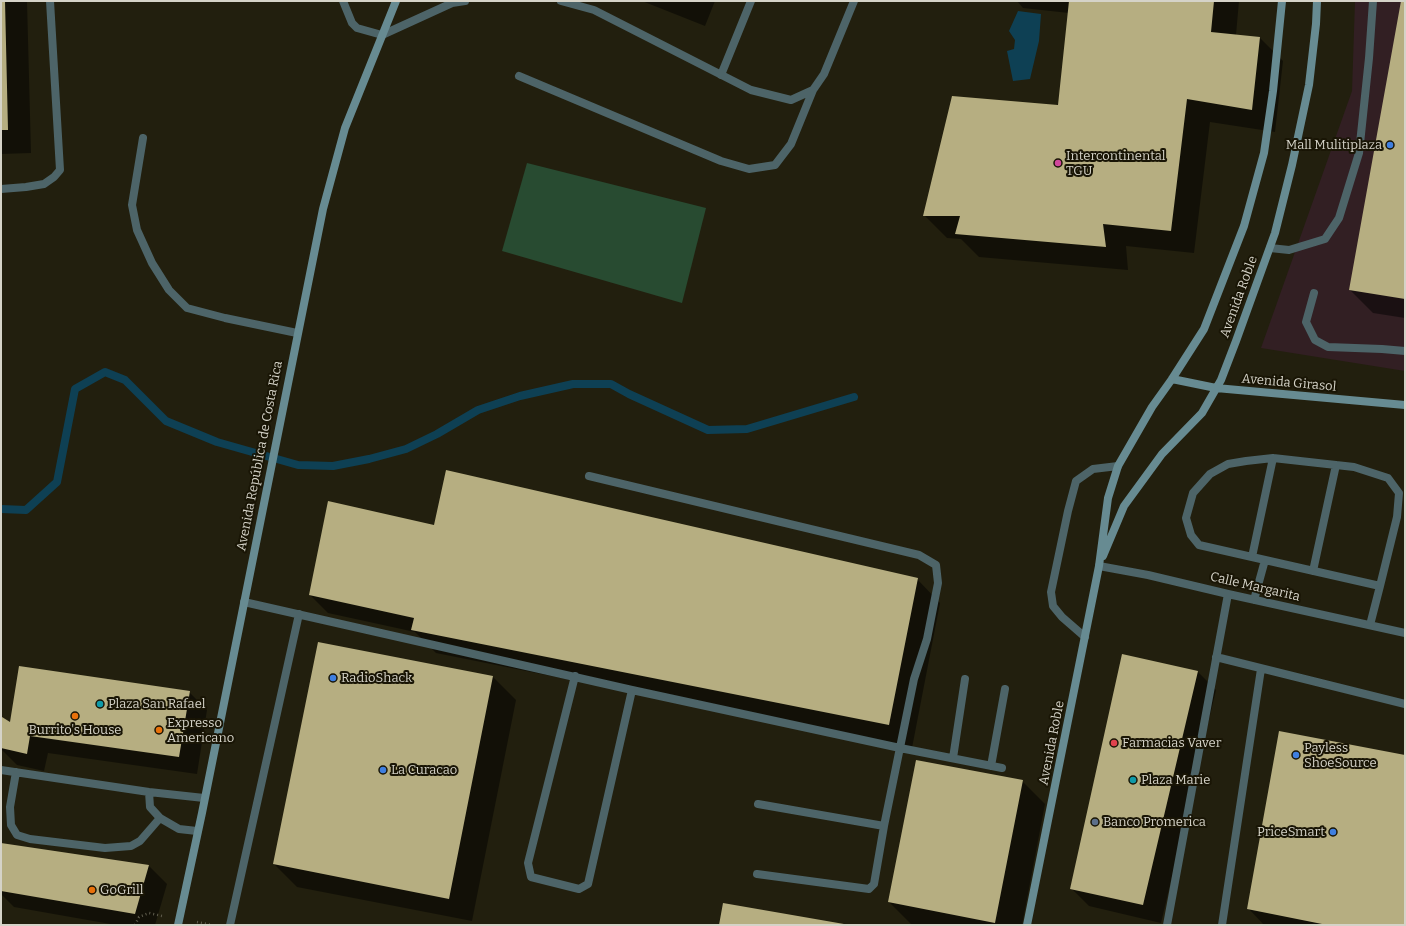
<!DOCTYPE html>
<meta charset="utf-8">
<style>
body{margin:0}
#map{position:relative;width:1406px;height:926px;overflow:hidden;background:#221f0e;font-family:Bitter,serif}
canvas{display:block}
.frame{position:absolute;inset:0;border:2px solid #d5d3c8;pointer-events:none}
</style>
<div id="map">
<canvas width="1406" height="926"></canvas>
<div class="frame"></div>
</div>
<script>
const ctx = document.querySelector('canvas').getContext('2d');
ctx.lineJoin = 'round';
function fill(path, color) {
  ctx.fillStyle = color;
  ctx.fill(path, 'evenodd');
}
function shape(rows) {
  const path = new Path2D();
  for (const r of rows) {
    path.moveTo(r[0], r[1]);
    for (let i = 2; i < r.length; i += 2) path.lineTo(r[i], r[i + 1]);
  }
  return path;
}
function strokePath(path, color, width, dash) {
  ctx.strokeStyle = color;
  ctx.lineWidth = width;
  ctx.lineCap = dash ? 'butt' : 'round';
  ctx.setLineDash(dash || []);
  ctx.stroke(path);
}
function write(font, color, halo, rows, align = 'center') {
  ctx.font = font + ' Bitter,serif';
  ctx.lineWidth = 4;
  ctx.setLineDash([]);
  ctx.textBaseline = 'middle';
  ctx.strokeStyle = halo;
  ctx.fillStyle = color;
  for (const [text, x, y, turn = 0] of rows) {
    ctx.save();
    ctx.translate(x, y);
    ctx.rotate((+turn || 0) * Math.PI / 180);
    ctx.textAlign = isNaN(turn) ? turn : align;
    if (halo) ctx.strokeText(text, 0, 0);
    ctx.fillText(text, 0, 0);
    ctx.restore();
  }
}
const commercial = shape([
 [1355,1,1405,1,1405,371,1261,348,1352,91]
]);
const green = shape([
 [527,163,706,208,682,303,502,251]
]);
const water = shape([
 [1018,11,1041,14,1039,41,1030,79,1013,81,1007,51,1014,49,1015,40,1009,31]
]);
const shadow = shape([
 [1,1,27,1,31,153,1,154],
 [642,1,715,1,705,26],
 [1017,1,1239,1,1236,35,1260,38,1283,61,1275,132,1210,122,1194,253,1126,246,1128,270,979,257,961,239,947,238,924,215,1059,106,1069,13,1023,8],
 [1402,1,1405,1,1405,318,1373,313,1350,290],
 [435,526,917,579,940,603,912,748,436,653,415,632,328,613,310,595],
 [1198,672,1216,690,1161,923,1089,906,1071,888],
 [493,677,516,700,472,921,297,887,274,864],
 [189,692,207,710,197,774,48,753,44,771,17,765,1,749,1,731,3,718,11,723],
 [1405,756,1405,925,1264,925,1248,908],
 [1022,781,1045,804,1022,925,912,925,889,902],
 [1,844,149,866,167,884,155,925,116,925,14,907,1,894]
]);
const stream = shape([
 [1,509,26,510,57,482,75,389,105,372,125,380,166,421,217,442,298,465,333,466,369,459,406,449,437,434,478,410,520,396,573,384,611,384,629,394,708,430,747,429,854,397]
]);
const building = shape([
 [1,1,5,1,8,130,1,130],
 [1069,1,1214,1,1211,32,1260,37,1252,110,1187,99,1171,231,1103,224,1106,247,955,234,960,216,923,216,952,96,1058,105],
 [1401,1,1405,1,1405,299,1349,290],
 [446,470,918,578,889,725,411,630,414,618,309,595,328,501,434,525],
 [318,642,493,676,449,899,273,864],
 [1122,654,1198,671,1143,905,1070,889],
 [19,666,190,691,179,757,30,736,27,754,1,748,2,717,10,722],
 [1279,731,1405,755,1405,925,1327,925,1247,909],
 [916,760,1023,780,995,923,888,902],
 [1,843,149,865,135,914,1,891],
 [723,903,844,924,844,925,719,925]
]);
const path = shape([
 [197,922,212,925],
 [135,925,139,917,149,913,162,916]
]);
const lane = shape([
 [343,1,352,23,357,28,382,35,452,3,465,1],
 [561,1,594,10,751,90,791,100,813,90,824,74,854,1],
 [721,75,751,1],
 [519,76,721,161,749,169,775,165,791,144,813,90],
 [143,138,132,205,137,230,152,263,169,290,187,308,225,318,297,333],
 [1,189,26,187,44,184,54,177,60,170,50,1],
 [1270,248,1289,250,1325,239,1339,218,1359,153,1369,58,1373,1],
 [1314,293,1306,322,1315,340,1328,347,1382,349,1405,351],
 [589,476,919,555,936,565,938,583,927,639,914,679,884,826,874,884,869,889,757,874],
 [1252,557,1273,458],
 [1099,566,1148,575,1228,594,1405,633],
 [1313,571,1336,465],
 [1254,600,1265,560],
 [244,602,632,690,900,748,1002,768],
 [1370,625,1380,586,1397,517,1399,493,1388,478,1354,467,1273,458,1246,461,1228,464,1210,474,1193,493,1186,518,1191,535,1199,545,1380,586],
 [1085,637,1062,617,1053,606,1051,592,1068,511,1076,481,1093,469,1118,466],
 [1216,657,1405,704],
 [575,676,528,863,531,877,579,889,588,884,632,690],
 [953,758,965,679],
 [991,766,1005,689],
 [1,770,149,792,204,798],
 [16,772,10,807,11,825,17,835,30,839,105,848,131,846,140,841,160,818],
 [149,792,150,807,160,818,179,829,197,831],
 [758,804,884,826],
 [230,925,299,614],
 [1167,925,1228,594],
 [1222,925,1261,669]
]);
const secondary = shape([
 [1172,379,1216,388,1405,405],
 [1103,556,1124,506,1162,454,1202,413,1221,380,1236,341,1275,233,1292,165,1309,85,1316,24,1317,1],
 [178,925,202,813,323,209,345,128,396,1],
 [1027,925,1099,566,1108,498,1118,466,1152,407,1172,379,1204,329,1244,226,1264,153,1273,91,1282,1]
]);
const markers = [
 [1390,145,4,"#3f7fe0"],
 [1058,163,4,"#d1479c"],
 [333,678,4,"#3f7fe0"],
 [100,704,4,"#0f9aa8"],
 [75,716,4,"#e8710a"],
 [159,730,4,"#e8710a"],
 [1114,743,4,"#e0444e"],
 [1296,755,4,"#3f7fe0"],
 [383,770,4,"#3f7fe0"],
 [1133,780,4,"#0f9aa8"],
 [1095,822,4,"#5c6f8a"],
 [1333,832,4,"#3f7fe0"],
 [92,890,4,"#e8710a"]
];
const poiNames = [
 ["Mall Mulitiplaza",1382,145,"right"],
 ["Intercontinental",1066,156],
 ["TGU",1066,171],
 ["RadioShack",341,678],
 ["Plaza San Rafael",108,704],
 ["Expresso",167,723],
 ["Americano",167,738],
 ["Burrito's House",75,730,"center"],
 ["Farmacias Vaver",1122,743],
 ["Payless",1304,748],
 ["ShoeSource",1304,763],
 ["La Curacao",391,770],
 ["Plaza Marie",1141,780],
 ["Banco Promerica",1103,822],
 ["PriceSmart",1325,832,"right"],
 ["GoGrill",100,890]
];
const streetNames = [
 ["Avenida Roble",1239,297,-70],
 ["Avenida Girasol",1289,383,5],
 ["Avenida República de Costa Rica",260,456,-79],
 ["Calle Margarita",1255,587,13],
 ["Avenida Roble",1052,743,-79]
];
fill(commercial, '#321f23');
fill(green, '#284b31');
fill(water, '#0e4054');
fill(shadow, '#0007');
strokePath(stream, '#0e4054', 8);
fill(building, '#b6ae81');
strokePath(path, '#605d4e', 2.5, [1, 3]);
strokePath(lane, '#4d6468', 8);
strokePath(secondary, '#678b92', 8);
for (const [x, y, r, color] of markers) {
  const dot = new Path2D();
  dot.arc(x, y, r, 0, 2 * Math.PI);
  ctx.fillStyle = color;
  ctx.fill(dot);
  strokePath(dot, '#191505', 1.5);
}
write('13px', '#d5d3c8', '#191505', poiNames, 'left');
write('13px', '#d5d3c8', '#191505', streetNames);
</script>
